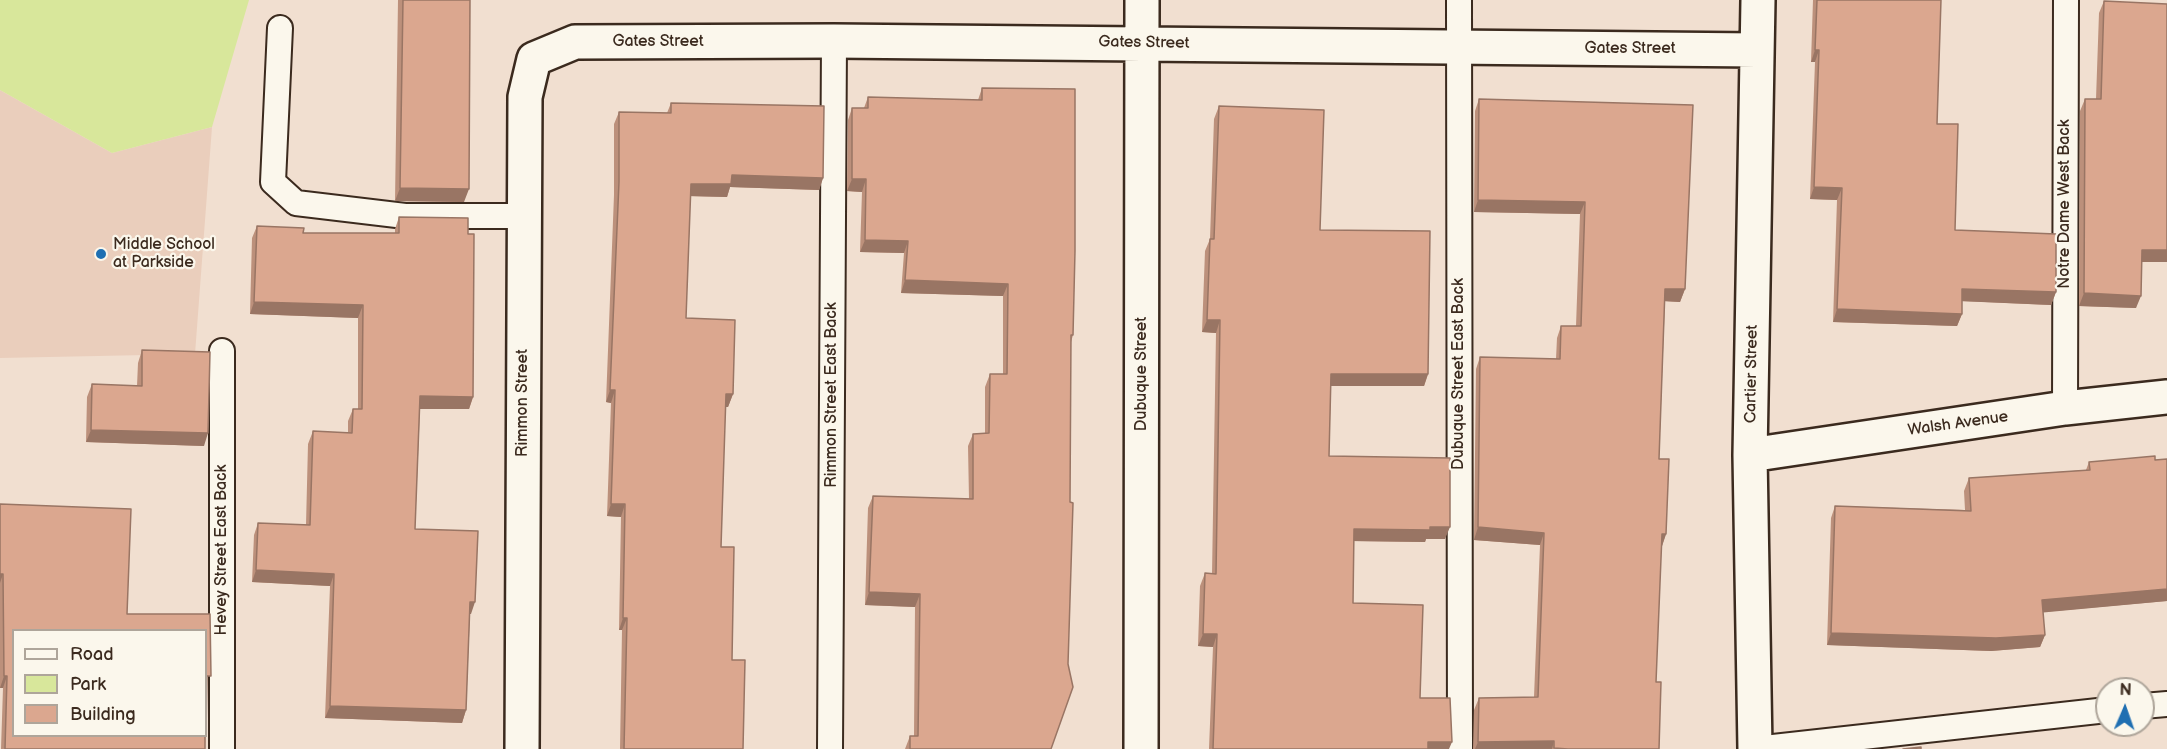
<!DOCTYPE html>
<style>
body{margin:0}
#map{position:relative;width:2167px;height:749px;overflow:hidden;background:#f1dfd0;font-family:"Balsamiq Sans",sans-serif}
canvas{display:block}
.legend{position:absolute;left:12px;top:629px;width:195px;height:108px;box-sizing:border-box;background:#fbf7ec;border:2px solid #aea59a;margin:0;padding:8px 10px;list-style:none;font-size:18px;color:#3b2a1e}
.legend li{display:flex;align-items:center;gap:12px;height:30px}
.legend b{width:30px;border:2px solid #aea59a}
.north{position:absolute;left:2095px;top:677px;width:60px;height:60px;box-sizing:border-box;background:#fbf7ec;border:2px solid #aea59a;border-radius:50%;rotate:2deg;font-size:16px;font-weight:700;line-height:24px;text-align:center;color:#3b2a1e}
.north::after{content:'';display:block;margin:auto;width:21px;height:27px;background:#1f6fb2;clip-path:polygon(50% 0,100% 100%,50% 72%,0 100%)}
</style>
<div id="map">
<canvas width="2167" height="749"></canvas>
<ul class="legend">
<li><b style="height:8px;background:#fbf7ec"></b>Road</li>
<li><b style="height:16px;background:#d8e79b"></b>Park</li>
<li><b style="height:16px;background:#dba78f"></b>Building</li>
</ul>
<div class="north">N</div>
</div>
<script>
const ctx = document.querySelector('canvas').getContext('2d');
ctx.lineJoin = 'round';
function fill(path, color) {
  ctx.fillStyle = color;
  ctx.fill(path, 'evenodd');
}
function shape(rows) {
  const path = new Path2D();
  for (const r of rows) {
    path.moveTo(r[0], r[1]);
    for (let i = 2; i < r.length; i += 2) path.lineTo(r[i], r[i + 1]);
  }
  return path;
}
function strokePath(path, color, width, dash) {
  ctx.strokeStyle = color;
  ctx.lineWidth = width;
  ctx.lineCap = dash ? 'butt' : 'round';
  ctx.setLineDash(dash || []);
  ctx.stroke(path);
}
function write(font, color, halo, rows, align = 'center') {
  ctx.font = font + ' "Balsamiq Sans",sans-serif';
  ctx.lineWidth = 4.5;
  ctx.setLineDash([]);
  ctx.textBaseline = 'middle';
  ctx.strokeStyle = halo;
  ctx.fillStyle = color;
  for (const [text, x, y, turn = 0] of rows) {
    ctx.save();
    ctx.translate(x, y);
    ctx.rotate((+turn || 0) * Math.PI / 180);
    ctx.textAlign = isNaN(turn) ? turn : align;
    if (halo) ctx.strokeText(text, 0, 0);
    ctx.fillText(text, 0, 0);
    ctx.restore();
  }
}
const built = shape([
 [0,90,112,153,212,127,195,354,0,358]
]);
const green = shape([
 [0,0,249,0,212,127,112,153,0,90]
]);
const service = shape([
 [1459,0,1460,749],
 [280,28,273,182,296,203,405,216,524,216],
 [222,351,222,749],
 [2065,408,2066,0],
 [2143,706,2167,704],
 [830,749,834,41],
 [1755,749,2107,710]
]);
const minor = shape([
 [1750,455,2065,408,2167,397],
 [522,749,525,97,534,59,575,42,834,41,1757,50],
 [1141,749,1142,0],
 [1755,749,1750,455,1758,0]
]);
const wall = shape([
 [398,0,470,0,464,202,395,201],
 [1813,0,1941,0,1937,124,1955,230,2056,292,2051,305,1962,301,1962,314,1957,326,1833,322,1837,200,1810,199,1815,62,1811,62],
 [2104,1,2141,262,2136,308,2079,306,2080,111,2085,99,2096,99,2099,13],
 [982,88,1073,335,1071,342,1051,749,905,749,910,736,914,736,915,607,865,605,868,508,873,496,969,499,968,446,973,434,985,433,985,387,990,374,1003,374,1003,296,901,293,904,253,860,252,862,192,847,191,848,120,852,108,864,108,868,97,978,100],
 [1479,99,1685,289,1680,302,1665,301,1659,459,1666,534,1662,546,1661,546,1656,682,1659,749,1473,749,1474,710,1479,698,1534,697,1540,545,1474,540,1476,369,1480,357,1556,359,1557,338,1561,326,1576,326,1580,214,1474,212,1475,111],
 [671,103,823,178,819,190,730,187,727,197,690,196,686,318,733,394,728,407,725,407,721,547,732,660,743,749,620,749,622,630,619,630,621,517,607,516,611,403,606,402,614,195,614,124,619,112,667,113],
 [1219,106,1320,230,1428,374,1424,386,1331,386,1329,456,1445,539,1426,539,1425,542,1354,541,1353,603,1420,698,1449,749,1209,749,1213,647,1198,646,1200,586,1205,573,1212,574,1216,333,1202,332,1205,251,1210,239,1214,119],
 [399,217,468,234,473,397,469,409,420,409,415,529,471,614,470,614,466,710,462,723,325,718,330,586,252,582,254,535,258,523,306,525,308,444,313,431,348,433,348,421,353,409,358,409,358,318,250,314,252,238,257,226,303,233,395,233,395,229],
 [142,350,204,446,86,442,87,397,92,384,137,386,138,363],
 [2167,459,2167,601,2043,612,2045,635,2040,647,1991,651,1827,645,1831,518,1835,506,1965,510,1964,491,1969,478,2086,470,2089,462,2155,460],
 [0,504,127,614,207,685,205,749,1,749,3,688,0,688]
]);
const shadedWall = shape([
 [1815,50,1819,50,1815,62,1811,62],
 [732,175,823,178,819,190,730,187,727,197,686,196,691,184],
 [852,179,866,179,862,192,847,191],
 [1814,187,1842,188,1837,200,1810,199],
 [400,188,469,189,464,202,395,201],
 [1478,200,1585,202,1580,214,1474,212],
 [865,240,908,241,904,253,860,252],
 [2142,250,2167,250,2167,262,2137,262],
 [905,280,1008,284,1003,296,901,293],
 [1665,289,1685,289,1680,302,1661,301],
 [1962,289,2056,292,2051,305,1958,301],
 [2084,293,2141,296,2136,308,2079,306],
 [254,302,363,305,358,318,250,314],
 [1837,309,1962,314,1957,326,1833,322],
 [1207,320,1220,320,1216,333,1202,332],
 [1331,374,1428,374,1424,386,1327,386],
 [610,390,615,390,611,403,606,402],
 [726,394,733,394,728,407,721,407],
 [420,396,473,397,469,409,416,409],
 [91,430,208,433,204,446,86,442],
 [611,504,625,504,621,517,607,516],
 [1430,527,1450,527,1445,539,1426,539,1425,542,1349,541,1354,529],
 [1478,527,1544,533,1540,545,1474,540],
 [1662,534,1666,534,1662,546,1657,546],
 [256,570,334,574,330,586,252,582],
 [0,574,3,574,0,583],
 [2167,589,2167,601,2038,613,2042,600],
 [869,592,920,594,915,607,865,605],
 [470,602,475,602,471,614,466,614],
 [623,618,627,618,622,630,619,630],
 [1831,633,2045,635,2040,647,1991,651,1827,645],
 [1203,634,1217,634,1213,647,1198,646],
 [4,676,7,676,3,688,0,688],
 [330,706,466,710,462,723,325,718],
 [1554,741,1552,749,1475,749,1478,742],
 [1428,742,1452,742,1449,749,1426,749]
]);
const building = shape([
 [403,0,470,0,469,189,400,188,403,0],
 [1817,0,1941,0,1937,124,1958,124,1955,230,2056,234,2056,292,1962,289,1962,314,1837,309,1842,188,1814,187,1819,50,1815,50,1817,0],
 [2104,1,2167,4,2167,250,2142,250,2141,296,2084,293,2085,99,2101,99,2104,1],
 [982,88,1075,89,1075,251,1073,335,1071,335,1070,502,1073,503,1068,664,1073,687,1051,749,910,749,910,736,918,736,920,594,869,592,873,496,973,499,973,434,989,433,990,374,1007,374,1008,284,905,280,908,241,865,240,866,179,852,179,852,108,868,108,868,97,982,100,982,88],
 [1479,99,1693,105,1685,289,1665,289,1659,459,1669,459,1666,534,1662,534,1656,682,1661,682,1659,749,1568,749,1554,748,1554,741,1478,742,1479,698,1538,697,1544,533,1478,527,1480,357,1560,359,1561,326,1581,326,1585,202,1478,200,1479,99],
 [671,103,824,106,823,178,732,175,731,184,691,184,686,318,735,320,733,394,726,394,721,547,734,547,732,660,745,660,743,749,624,749,627,618,623,618,625,504,611,504,615,390,610,390,619,182,619,112,671,113,671,103],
 [1219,106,1324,110,1320,230,1430,231,1428,374,1331,374,1329,456,1450,458,1450,527,1430,527,1430,530,1354,529,1353,603,1423,605,1420,698,1450,698,1452,742,1428,742,1428,749,1213,749,1217,634,1203,634,1205,573,1216,574,1220,320,1207,320,1210,239,1214,239,1219,106],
 [399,217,468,218,468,234,474,234,473,397,420,396,415,529,478,531,475,602,470,602,466,710,330,706,334,574,256,570,258,523,310,525,313,431,352,433,353,409,362,409,363,305,254,302,257,226,304,228,303,233,399,233,399,217],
 [142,350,210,352,208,433,91,430,92,384,142,386,142,350],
 [2155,456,2155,460,2167,459,2167,589,2042,600,2045,635,1996,638,1831,633,1835,506,1971,511,1969,478,2090,470,2089,462,2155,456],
 [0,504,131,509,127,614,210,614,211,676,207,676,206,733,206,630,14,630,14,735,205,735,205,749,5,749,7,676,4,676,3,574,0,574,0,504],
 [1921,747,1921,749,1903,749,1921,747]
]);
const markers = [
 [101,254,6,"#1f6fb2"]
];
const streetNames = [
 ["Gates Street",658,42],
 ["Gates Street",1144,43,1],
 ["Gates Street",1630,49],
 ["Notre Dame West Back",2065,204,-90],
 ["Dubuque Street",1142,374,-90],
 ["Dubuque Street East Back",1459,374,-90],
 ["Cartier Street",1752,374,-89],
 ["Rimmon Street East Back",832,395,-90],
 ["Rimmon Street",523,403,-90],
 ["Walsh Avenue",1958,424,-8],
 ["Hevey Street East Back",222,550,-90]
];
const poiNames = [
 ["Middle School",113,245],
 ["at Parkside",113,263]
];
fill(built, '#eacebc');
fill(green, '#d8e79b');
strokePath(service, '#3b2a1e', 28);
strokePath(minor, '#3b2a1e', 38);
strokePath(service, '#fbf7ec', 24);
strokePath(minor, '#fbf7ec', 33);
fill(wall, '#bc907b');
fill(shadedWall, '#997564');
fill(building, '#dba78f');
strokePath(building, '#997564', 1.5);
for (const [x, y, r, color] of markers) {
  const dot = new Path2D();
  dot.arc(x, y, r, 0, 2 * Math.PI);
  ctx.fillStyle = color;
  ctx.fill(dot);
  strokePath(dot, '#fbf7ec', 2);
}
write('16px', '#3b2a1e', '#fbf7ec', streetNames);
write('16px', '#3b2a1e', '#fbf7ec', poiNames, 'left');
</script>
